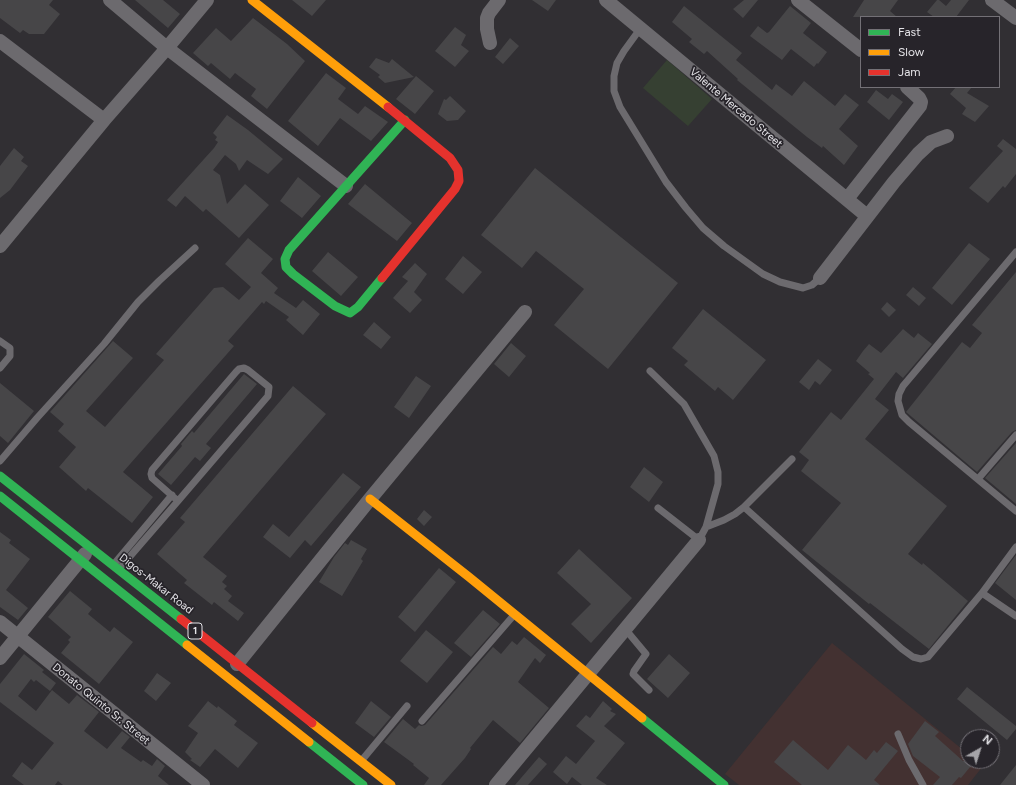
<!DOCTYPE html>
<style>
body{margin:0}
#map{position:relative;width:1016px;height:785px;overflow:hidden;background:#312f33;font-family:Figtree,sans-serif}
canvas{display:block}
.legend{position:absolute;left:860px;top:16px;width:140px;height:72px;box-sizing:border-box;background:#27242a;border:1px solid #737076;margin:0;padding:5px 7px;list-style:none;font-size:12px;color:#e4e3e7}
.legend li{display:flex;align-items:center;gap:8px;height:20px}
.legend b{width:20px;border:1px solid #737076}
.north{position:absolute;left:960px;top:729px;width:40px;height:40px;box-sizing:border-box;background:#27242a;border:1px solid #737076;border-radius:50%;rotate:39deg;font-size:11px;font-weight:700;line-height:16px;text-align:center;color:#e4e3e7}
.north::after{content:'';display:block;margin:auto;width:14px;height:18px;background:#a5a4a8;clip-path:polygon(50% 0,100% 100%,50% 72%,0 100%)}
</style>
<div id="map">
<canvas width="1016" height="785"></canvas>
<ul class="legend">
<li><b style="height:5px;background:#30b455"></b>Fast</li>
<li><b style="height:5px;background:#ff9f0a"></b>Slow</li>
<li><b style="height:5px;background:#e5322d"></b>Jam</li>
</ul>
<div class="north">N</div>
</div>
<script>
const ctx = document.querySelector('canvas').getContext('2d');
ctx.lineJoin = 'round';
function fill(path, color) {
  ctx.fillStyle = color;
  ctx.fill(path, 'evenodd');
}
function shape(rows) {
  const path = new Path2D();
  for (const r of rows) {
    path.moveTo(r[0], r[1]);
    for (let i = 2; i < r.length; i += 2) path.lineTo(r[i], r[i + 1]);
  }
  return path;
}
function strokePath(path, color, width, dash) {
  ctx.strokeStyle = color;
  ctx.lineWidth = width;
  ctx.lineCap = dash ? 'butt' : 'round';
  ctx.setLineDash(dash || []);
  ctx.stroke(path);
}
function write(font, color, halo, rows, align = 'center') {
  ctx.font = font + ' Figtree,sans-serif';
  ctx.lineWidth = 3.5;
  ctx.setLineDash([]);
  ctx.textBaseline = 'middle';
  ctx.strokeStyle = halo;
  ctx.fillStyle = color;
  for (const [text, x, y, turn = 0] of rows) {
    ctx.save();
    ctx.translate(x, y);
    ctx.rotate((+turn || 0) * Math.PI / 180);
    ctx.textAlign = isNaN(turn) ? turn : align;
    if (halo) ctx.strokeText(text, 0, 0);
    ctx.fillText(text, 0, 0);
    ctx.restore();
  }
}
const medical = shape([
 [832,643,968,754,968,761,977,761,983,766,968,785,739,785,725,774]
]);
const green = shape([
 [667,60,712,99,688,126,643,88]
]);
const building = shape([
 [0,0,53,0,49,5,60,14,44,34,29,34,23,30,20,33,0,18],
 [135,0,163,0,180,14,168,28],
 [292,0,326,0,312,16],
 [532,0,556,0,548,11],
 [744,0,758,0,743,18,733,9],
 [864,0,898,0,890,11,897,17,853,17],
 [937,0,939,0,946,6,951,0,969,0,956,17,934,17,927,12],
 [684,6,742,53,736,60,772,90,776,84,792,96,804,81,835,106,845,94,859,105,839,129,858,146,844,165,823,146,822,148,807,137,737,80,738,79,707,51,704,54,689,42,692,39,672,22],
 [790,6,811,23,803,33,827,52,818,64,817,63,814,67,791,49,782,60,750,36,758,26,767,33,769,32],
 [253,18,287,44,305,61,267,109,251,96,256,89,235,73,230,79,211,63,208,66,193,53,216,28,231,41],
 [455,27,466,35,461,45,469,51,455,67,435,51],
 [510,38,519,46,503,64,495,57],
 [376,58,389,63,392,59,414,77,385,83,378,77,380,75,369,67],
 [326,73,346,88,338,99,358,114,365,106,388,122,371,141,340,118,318,146,288,121],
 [416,76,434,91,415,114,396,99],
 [956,87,972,87,967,93,989,106,975,122,962,114,966,108,950,94],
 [876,90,888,99,892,94,903,102,889,120,867,102],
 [450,96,466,111,458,120,447,121,438,114,444,99,446,100],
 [227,115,248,130,283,159,268,174,247,160,239,171,236,164,225,155,213,170,220,175,227,204,245,184,269,205,239,238,206,209,203,212,185,196,176,207,167,200,214,148,218,142,215,140,217,137,213,133],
 [1003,139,1016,149,1016,174,1005,188,1003,186,988,203,969,188,1003,151,997,146],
 [14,148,24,157,21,161,28,166,10,190,0,198,0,166],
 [535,168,678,283,608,369,554,325,584,289,536,251,522,268,481,235],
 [298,177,321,196,302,218,280,201],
 [365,184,412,223,397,241,348,204],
 [248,238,273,259,261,273,278,288,274,293,296,308,303,300,320,314,303,335,286,320,289,317,266,301,264,304,262,302,228,341,234,346,123,472,153,497,132,523,88,488,86,491,59,467,76,447,58,431,64,424,50,412,113,341,133,358,86,411,105,427,164,360,156,354,214,288,223,287,239,300,251,287,225,264],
 [969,243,990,259,952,305,932,288],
 [328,252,358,277,341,296,312,271],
 [463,256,482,272,463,294,445,279],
 [415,263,427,274,414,292,422,300,410,313,393,298,408,281,402,277],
 [1016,272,1016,430,1012,432,977,472,906,412,962,342,970,348,982,333,972,325],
 [913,287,926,298,919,306,906,295],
 [887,302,896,310,889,317,881,309],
 [703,309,766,360,733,400,718,387,715,391,684,365,688,361,672,348],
 [374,322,391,337,381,349,363,335],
 [903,329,914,338,918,333,932,344,903,378,896,372,875,399,889,410,865,439,947,506,908,554,922,565,923,563,968,601,929,649,870,603,869,604,802,550,841,503,801,471,809,460,799,452,831,412,841,420,874,379,868,374,870,373,856,361,863,351,869,344,881,353],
 [511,343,526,356,509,377,494,364],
 [818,359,832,370,820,385,815,381,809,390,799,382],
 [244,374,257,384,206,444,211,448,200,461,195,457,171,485,158,474,182,446,181,444,192,431,194,433],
 [416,376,431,386,409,418,394,407],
 [0,383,34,411,8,443,0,436],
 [293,386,326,414,203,557,227,576,222,582,227,586,224,589,232,596,228,601,244,613,238,621,214,602,212,605,184,583,187,580,157,554,185,522,180,518],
 [1016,443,1016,504,985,478],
 [644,467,663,482,649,502,630,487],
 [343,473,361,487,311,546,305,540,290,558,263,537,273,524,289,537],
 [424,510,432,517,424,526,417,519],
 [0,532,11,540,9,543,30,559,6,590,28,608,18,620,0,607],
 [351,540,367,549,361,559,363,561,342,596,319,582,334,557,345,543,348,545],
 [579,549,632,598,591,643,571,624,591,604,557,573],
 [1016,555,1016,600,995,583],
 [439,568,456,582,415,632,398,617],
 [70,591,92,609,88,614,110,632,114,627,133,642,99,684,61,653,70,642,68,640,71,637,48,617],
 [483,610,500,624,471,657,454,643],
 [426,630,453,652,427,683,400,661],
 [524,637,546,655,540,663,535,658,518,682,549,708,520,743,493,720,470,748,471,749,465,758,441,785,424,785,429,778,413,765,414,764,384,742,403,719,415,729,419,725,421,726,425,725,493,647,501,654,512,641,517,645],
 [24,654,44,670,42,672,56,683,50,691,36,680,34,682,31,679,18,696,36,711,52,690,69,704,77,695,99,712,84,731,107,749,122,731,130,737,121,748,141,762,143,760,152,766,157,759,165,766,158,776,169,785,63,785,58,781,55,785,24,785,12,776,22,762,32,770,54,743,0,702,0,684],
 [669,654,690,673,668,698,647,679],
 [157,673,171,683,156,701,144,691],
 [967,687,1016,726,1016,729,1007,740,957,699],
 [208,701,217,708,218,706,237,721,234,725,258,743,238,768,215,749,200,767,190,760,192,759,185,752,198,733,188,726],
 [371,701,391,717,374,737,355,723],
 [603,701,612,709,610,711,616,714,604,726,625,743,596,778,607,785,582,785,572,777,567,784,553,772,566,756,576,764,595,741,576,726,586,715,590,718],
 [925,721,939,732,935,736,963,761,975,761,961,778,959,777,952,785,933,785,940,777,913,756,908,744],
 [793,740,828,770,848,745,866,760,874,750,877,753,886,742,898,751,874,780,880,785,802,785,774,762],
 [539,757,547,764,528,785,515,785],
 [1016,765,1016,785,1000,785]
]);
const lane = shape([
 [640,29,624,51,617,63,614,76,614,91,620,107,666,182,686,208,703,228,724,246,763,274,780,282,803,288,812,285,820,278],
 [1016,252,903,386,899,394,898,401,902,415,909,422,1016,511],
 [0,341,10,348,10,356,0,368],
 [650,371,684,404,714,456,718,472,718,484,706,527,699,540,658,508],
 [792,459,744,507,902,649,913,657,921,659,928,657,982,593,1016,616],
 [0,461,37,418,104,344,138,302,159,281,195,248],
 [978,479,1016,435],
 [706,527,724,520,735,514,744,507],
 [114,564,172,495],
 [120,568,178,501,268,396,269,387,248,370,244,368,239,369,236,372,152,470,151,474,152,478,178,501],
 [982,593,1016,547],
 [626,630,646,654,634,671,633,674,649,690],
 [422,721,514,615],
 [898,734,909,760,923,785],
 [362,760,407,706]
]);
const street = shape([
 [110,0,167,48,346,186],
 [606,0,867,216],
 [798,0,861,50],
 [992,0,1016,18],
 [0,41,104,120],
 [490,43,487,29,487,18,489,13,499,0],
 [847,199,920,106,921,102,919,98,907,87],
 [0,246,104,120,167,48,207,0],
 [820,278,894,182,918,154,931,142,947,136],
 [0,622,203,785],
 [0,658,85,554],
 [237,664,370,499,525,312],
 [496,785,699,540]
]);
const fast = shape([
 [382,278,358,307,350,313,335,306,293,274,286,267,285,259,289,250,405,120],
 [0,476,181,619],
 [0,496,187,645],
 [642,718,724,785],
 [309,742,363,785]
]);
const slow = shape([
 [252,0,388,107],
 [370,499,469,577,642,718],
 [187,645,309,742],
 [312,723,391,785]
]);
const jam = shape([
 [382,278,455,189,459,181,458,170,450,158,388,107],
 [181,619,312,723]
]);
const shields = [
 [195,631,14]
];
const shieldNames = [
 ["1",195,631]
];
const streetNames = [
 ["Valente Mercado Street",736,108,40],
 ["Digos-Makar Road",156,584,38],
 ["Donato Quinto Sr. Street",101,704,39]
];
fill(medical, '#433131');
fill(green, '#364032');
fill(building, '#474648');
strokePath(lane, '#6c6a6e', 7);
strokePath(street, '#6c6a6e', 14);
strokePath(fast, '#30b455', 9);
strokePath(slow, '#ff9f0a', 9);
strokePath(jam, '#e5322d', 9);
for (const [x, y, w] of shields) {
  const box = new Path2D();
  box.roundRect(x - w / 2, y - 8, w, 16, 3);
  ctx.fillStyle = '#27242a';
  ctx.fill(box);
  strokePath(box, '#e4e3e7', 1);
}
write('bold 10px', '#e4e3e7', null, shieldNames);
write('11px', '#e4e3e7', '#27242a', streetNames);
</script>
